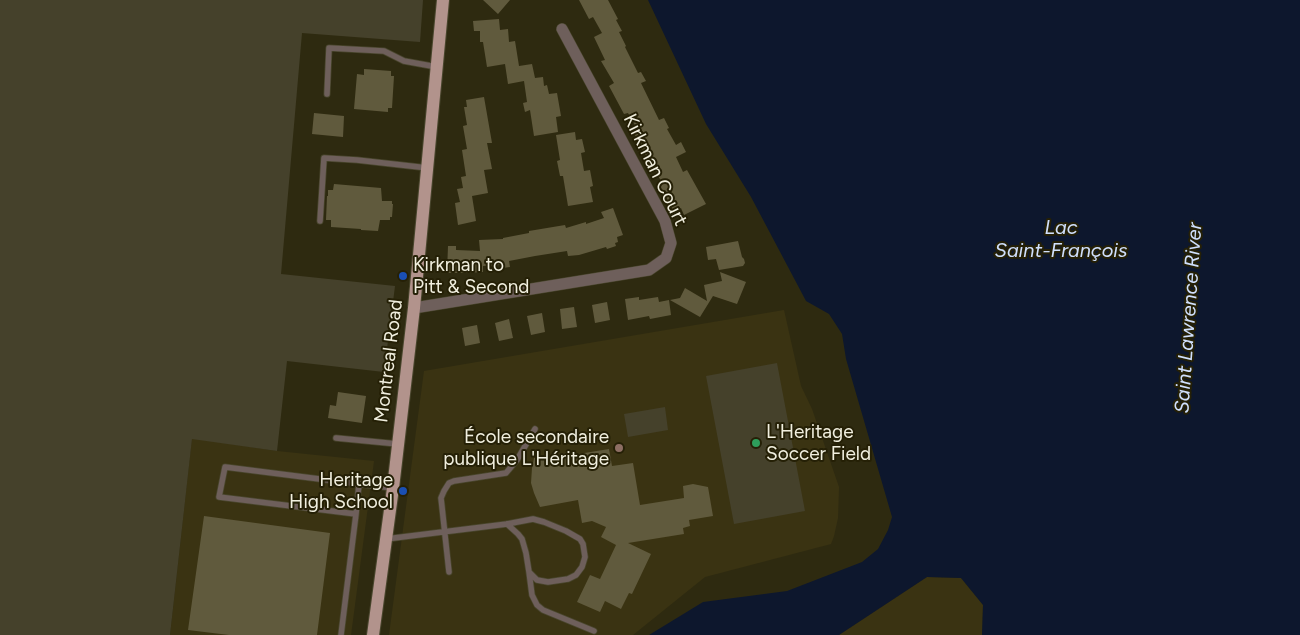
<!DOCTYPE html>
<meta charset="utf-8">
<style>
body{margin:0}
canvas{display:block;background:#2e2a10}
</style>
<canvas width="1300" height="635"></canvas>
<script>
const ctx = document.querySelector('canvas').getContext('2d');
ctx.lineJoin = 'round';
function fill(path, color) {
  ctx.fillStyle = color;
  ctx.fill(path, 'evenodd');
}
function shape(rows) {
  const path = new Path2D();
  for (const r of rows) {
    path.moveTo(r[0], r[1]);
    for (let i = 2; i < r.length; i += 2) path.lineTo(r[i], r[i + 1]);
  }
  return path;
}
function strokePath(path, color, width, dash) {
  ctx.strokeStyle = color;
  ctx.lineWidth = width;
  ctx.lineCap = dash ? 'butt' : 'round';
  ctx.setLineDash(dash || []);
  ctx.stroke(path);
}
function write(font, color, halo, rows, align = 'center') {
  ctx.font = font + ' Figtree,sans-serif';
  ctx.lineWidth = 4;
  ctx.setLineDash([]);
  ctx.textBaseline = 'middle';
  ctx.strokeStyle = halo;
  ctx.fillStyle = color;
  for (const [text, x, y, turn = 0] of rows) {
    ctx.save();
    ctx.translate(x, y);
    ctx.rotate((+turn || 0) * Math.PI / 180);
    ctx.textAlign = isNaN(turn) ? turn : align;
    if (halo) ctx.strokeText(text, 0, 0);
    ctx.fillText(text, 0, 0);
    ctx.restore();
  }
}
const built = shape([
 [784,310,801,386,812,409,839,487,838,518,834,536,831,544,705,577,633,635,389,635,424,371],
 [192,438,277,451,374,461,351,635,170,635],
 [927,577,961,578,983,605,982,635,839,635]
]);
const green = shape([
 [0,0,423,0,420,42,302,33,281,274,395,286,384,372,287,361,277,451,192,439,170,635,0,635],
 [777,363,805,511,734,524,706,376],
 [665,407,668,430,628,437,624,414]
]);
const water = shape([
 [648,0,1300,0,1300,635,982,635,983,605,961,578,927,577,839,635,649,635,703,602,787,591,862,562,878,549,888,530,892,517,846,359,842,334,829,314,806,301,751,197,706,124]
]);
const building = shape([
 [483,0,510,0,498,14],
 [579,0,608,0,618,19,616,20,622,31,619,32,626,46,625,47,638,73,641,72,646,81,641,83,659,120,664,118,669,128,667,129,676,145,681,142,686,152,676,157,683,172,687,170,706,204,684,215,681,208,674,212,659,184,662,183,652,164,650,164,633,131,637,129,628,113,624,114,609,86,614,83,601,61,605,60,594,37,602,33,593,17,589,19],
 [499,19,500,30,508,29,509,42,515,41,519,66,532,64,535,78,543,77,544,86,547,85,549,94,557,93,561,116,556,117,558,132,534,136,530,110,525,112,523,103,527,102,524,81,508,84,505,64,487,67,483,42,480,42,480,31,474,31,473,21],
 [364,69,391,71,391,76,394,76,392,108,388,108,388,112,354,109,357,74,364,75],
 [484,97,492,143,487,143,492,169,484,170,488,193,472,196,476,221,458,225,455,203,460,202,457,189,463,188,461,177,466,176,462,150,467,149,463,126,467,125,464,107,467,107,466,100],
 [314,113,344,116,343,137,312,134],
 [575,132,576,140,582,139,585,152,581,153,584,171,590,170,593,186,590,187,593,202,568,206,563,176,560,176,557,161,560,160,556,135],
 [334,184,381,188,382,201,392,201,392,204,393,204,392,217,390,217,390,220,380,220,378,231,361,230,361,229,331,227,331,220,326,220,327,196,328,196,328,190,333,190],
 [613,208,623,235,617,237,618,242,615,243,616,246,607,249,606,247,579,255,568,256,567,251,535,256,509,261,510,267,502,268,501,265,483,266,483,272,464,273,447,273,448,246,456,246,456,250,480,251,479,240,503,239,503,238,529,233,529,231,565,225,566,228,586,222,586,224,604,218,601,212],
 [738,241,742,257,744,259,745,263,743,266,719,270,716,259,708,260,706,247],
 [720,272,746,282,737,304,713,296,700,317,670,300,680,298,685,288,707,301,704,285,722,281],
 [639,297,639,300,658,297,659,302,669,300,671,315,650,319,649,316,628,320,625,299],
 [607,302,610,320,595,323,592,305],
 [574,307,577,327,562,329,560,309],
 [542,313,545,332,531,335,527,316],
 [509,319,513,338,499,341,495,323],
 [477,325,480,343,465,346,462,328],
 [338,392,366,396,362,423,328,418,330,405,336,406],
 [609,449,612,466,633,463,640,505,684,498,683,486,693,484,708,487,713,516,689,520,690,526,683,528,684,534,628,543,651,554,632,594,629,593,621,609,605,601,600,612,577,602,590,575,600,579,616,545,601,537,606,527,592,521,582,523,578,500,540,507,534,493,531,483,532,468,534,458,570,452,572,455],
 [204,516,330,533,317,635,229,635,188,630]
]);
const service = shape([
 [327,94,329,48,384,51,404,61,437,67],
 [320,221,324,158,357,160,428,168],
 [336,438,398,444],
 [359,484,356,514,219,497,225,467,359,484,393,488],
 [386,539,507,524,533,519,544,522,566,531,580,539,583,544,585,557,582,567,576,575,568,579,548,582,537,580,529,572,526,553,522,539,518,534,507,524],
 [449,572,442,507,441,498,444,491,449,483,454,481,506,473,517,460,535,429],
 [529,572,532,595,537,605,543,610,594,631],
 [341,635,356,514]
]);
const minor = shape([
 [414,308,649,270,666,258,671,243,665,221,562,29]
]);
const primary = shape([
 [373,635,393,488,414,308,443,0]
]);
const markers = [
 [403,276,5,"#1a4fb4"],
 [756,443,5,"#2e9e5b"],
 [619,448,5,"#8d6e63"],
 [403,491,5,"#1a4fb4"]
];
const streetNames = [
 ["Kirkman Court",655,170,64],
 ["Montreal Road",389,361,-83]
];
const poiNames = [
 ["Kirkman to",413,265],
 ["Pitt & Second",413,287],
 ["L'Heritage",766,432],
 ["Soccer Field",766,454],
 ["École secondaire",609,437,"right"],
 ["publique L'Héritage",609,459,"right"],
 ["Heritage",393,480,"right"],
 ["High School",393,502,"right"]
];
const waterNames = [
 ["Lac",1061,228],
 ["Saint-François",1061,251],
 ["Saint Lawrence River",1189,318,-86]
];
fill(built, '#3a3312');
fill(green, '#45412b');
fill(water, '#0d172d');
fill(building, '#605a3d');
strokePath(service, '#49462d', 7);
strokePath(minor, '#49462d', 12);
strokePath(primary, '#49462d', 14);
strokePath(service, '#6e5f5b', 5.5);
strokePath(minor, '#6e5f5b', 11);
strokePath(primary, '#b2938c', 12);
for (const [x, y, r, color] of markers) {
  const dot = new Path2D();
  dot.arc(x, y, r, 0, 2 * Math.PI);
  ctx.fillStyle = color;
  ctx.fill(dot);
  strokePath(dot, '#252006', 2);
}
write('19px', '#f1efdf', '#252006', streetNames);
write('19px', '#f1efdf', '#252006', poiNames, 'left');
write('italic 20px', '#d0e0fe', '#252006', waterNames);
</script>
